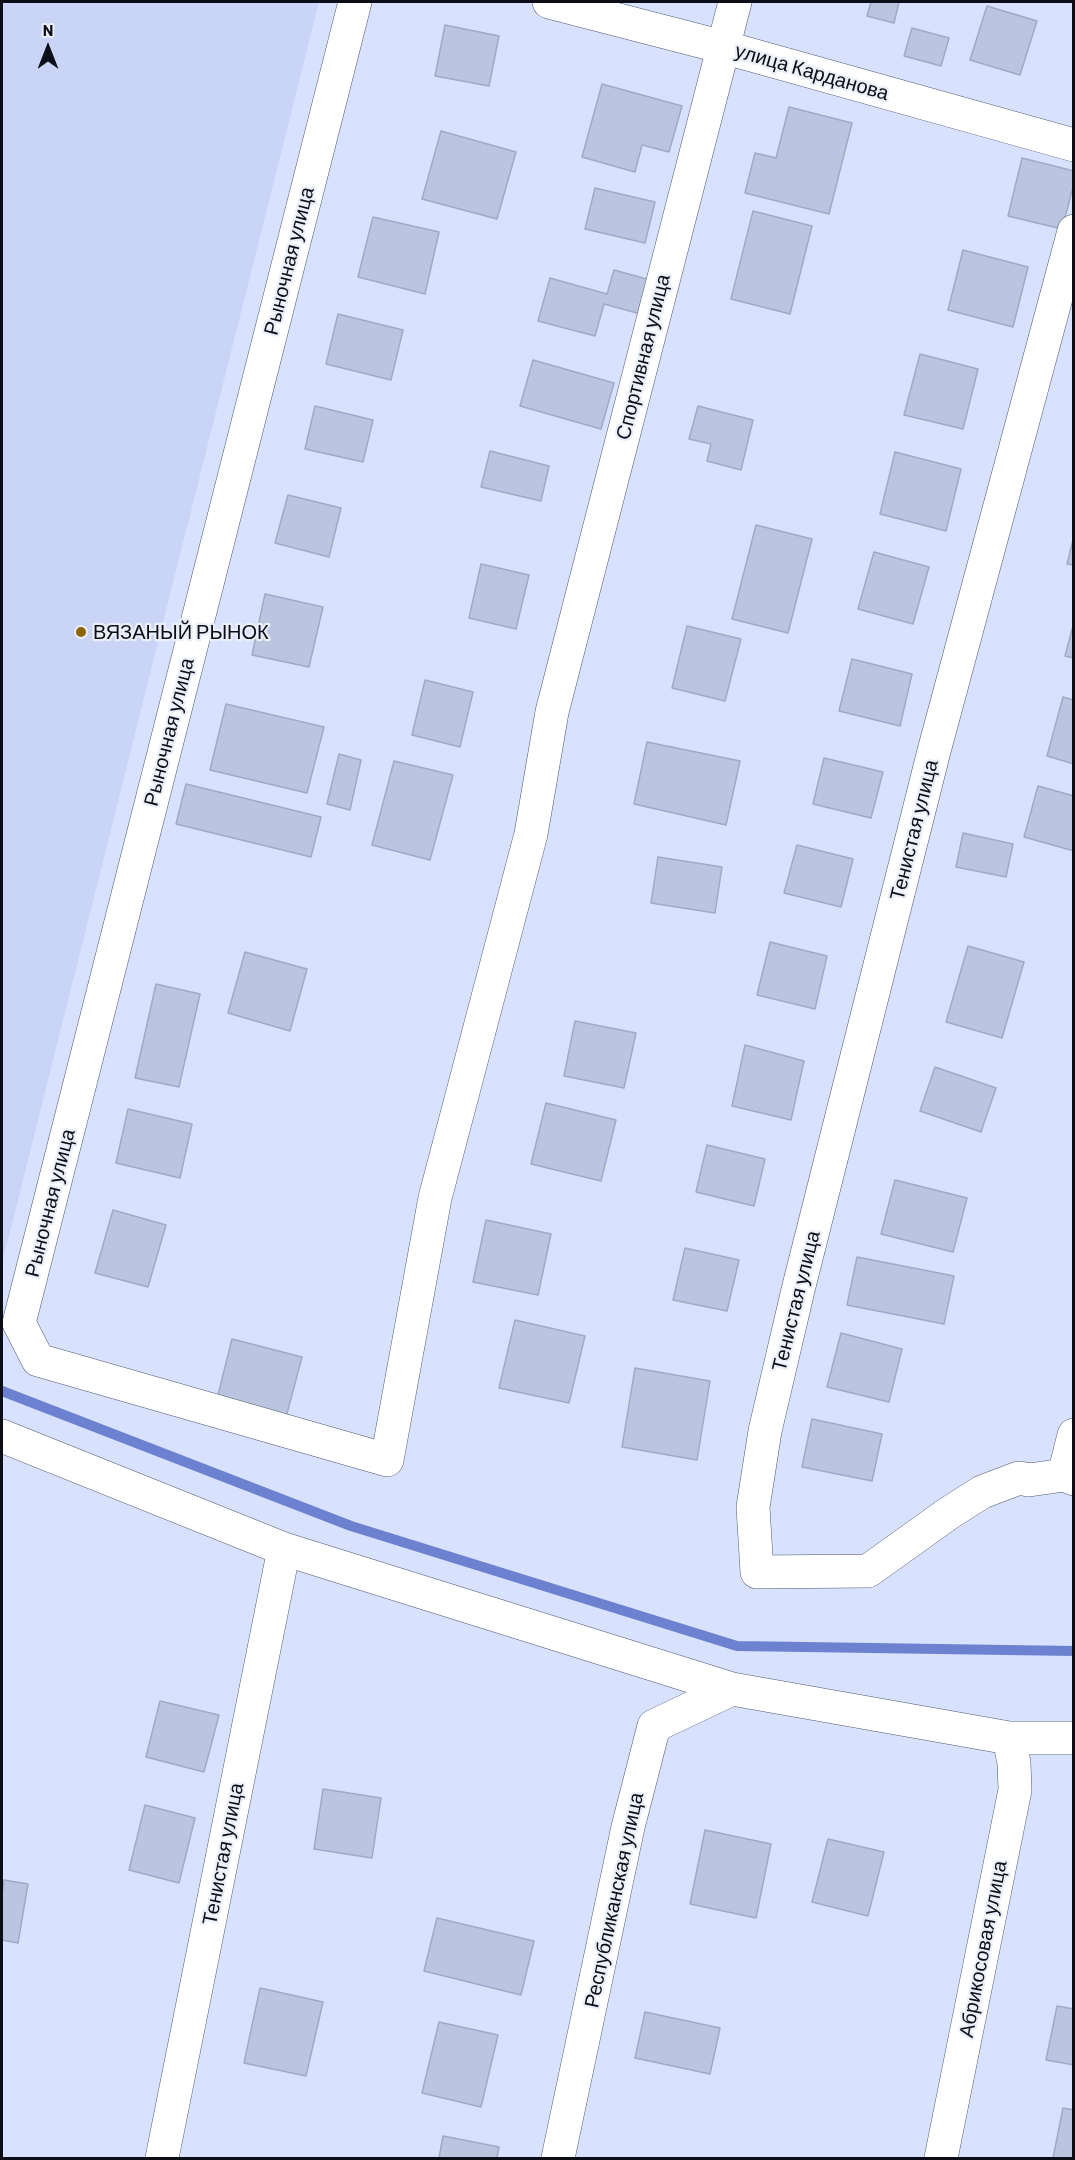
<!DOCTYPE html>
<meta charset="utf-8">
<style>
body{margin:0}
#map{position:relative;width:1075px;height:2160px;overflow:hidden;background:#d8e1fd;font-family:Barlow,sans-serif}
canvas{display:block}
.frame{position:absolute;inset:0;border:3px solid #0b0e17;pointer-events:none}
.north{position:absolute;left:18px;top:18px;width:60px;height:60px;-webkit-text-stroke:4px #ebeffa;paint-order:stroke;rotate:0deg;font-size:16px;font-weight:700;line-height:24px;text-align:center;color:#0b0e17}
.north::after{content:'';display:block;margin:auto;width:21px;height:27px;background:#0b0e17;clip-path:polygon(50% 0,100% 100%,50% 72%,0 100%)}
</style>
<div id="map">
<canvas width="1075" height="2160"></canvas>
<div class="frame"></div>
<div class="north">N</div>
</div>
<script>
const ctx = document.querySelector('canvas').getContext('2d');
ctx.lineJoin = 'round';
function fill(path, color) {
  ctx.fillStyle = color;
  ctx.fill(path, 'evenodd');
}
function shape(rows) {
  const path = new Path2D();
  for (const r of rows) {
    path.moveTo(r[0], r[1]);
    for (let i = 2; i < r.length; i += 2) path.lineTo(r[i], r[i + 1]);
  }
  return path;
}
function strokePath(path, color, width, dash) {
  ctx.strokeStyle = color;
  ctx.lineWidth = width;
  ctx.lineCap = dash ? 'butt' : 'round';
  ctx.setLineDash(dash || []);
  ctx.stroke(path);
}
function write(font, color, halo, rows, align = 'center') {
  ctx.font = font + ' Barlow,sans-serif';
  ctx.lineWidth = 4.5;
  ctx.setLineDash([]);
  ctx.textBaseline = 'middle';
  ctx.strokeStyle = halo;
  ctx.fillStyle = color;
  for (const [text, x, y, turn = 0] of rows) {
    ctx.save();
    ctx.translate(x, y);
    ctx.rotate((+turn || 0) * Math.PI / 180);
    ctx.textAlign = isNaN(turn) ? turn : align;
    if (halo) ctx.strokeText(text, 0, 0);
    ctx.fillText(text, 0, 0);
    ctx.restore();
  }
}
const built = shape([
 [2,2,319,2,2,1263]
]);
const stream = shape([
 [2,1391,351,1526,737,1646,1074,1651]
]);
const building = shape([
 [871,2,899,2,894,23,867,16,871,2],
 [987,6,1037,21,1020,75,970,60,987,6],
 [445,25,499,36,489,86,435,76,445,25],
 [912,28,949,38,941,66,904,56,912,28],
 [602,84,682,106,669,152,642,145,635,172,582,157,602,84],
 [789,107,852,123,829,214,745,193,755,153,776,158,789,107],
 [441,131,516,152,497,219,422,199,441,131],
 [1022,158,1074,171,1074,183,1062,229,1008,216,1022,158],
 [595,188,655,202,645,243,585,229,595,188],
 [753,211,812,226,790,314,731,299,753,211],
 [373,217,439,232,425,294,358,277,373,217],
 [963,250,1028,267,1013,327,948,310,963,250],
 [614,270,654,281,644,315,604,304,595,336,538,321,550,278,607,294,614,270],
 [338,314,403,330,391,380,326,364,338,314],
 [920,354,978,369,963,429,904,415,920,354],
 [533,360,614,383,601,429,520,406,533,360],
 [315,406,373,420,363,462,305,449,315,406],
 [698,406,753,420,741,470,707,461,711,444,689,439,698,406],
 [490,451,549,466,541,501,481,487,490,451],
 [895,452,961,469,946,531,880,514,895,452],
 [288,495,341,508,329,557,275,543,288,495],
 [756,525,812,539,788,633,732,619,756,525],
 [1074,536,1074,565,1067,564,1074,536],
 [874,552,929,567,913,624,858,609,874,552],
 [481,564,529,575,516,629,469,618,481,564],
 [265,594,323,607,309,667,252,655,265,594],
 [1074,622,1074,658,1065,656,1074,622],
 [687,626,741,639,725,701,672,688,687,626],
 [852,659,912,674,900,726,839,711,852,659],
 [425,680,473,692,460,747,412,735,425,680],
 [1063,697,1074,700,1074,764,1047,756,1063,697],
 [226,704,324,727,307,793,210,770,226,704],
 [647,742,740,761,726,825,634,804,647,742],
 [339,754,361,760,350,810,327,804,339,754],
 [824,758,883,772,871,818,813,804,824,758],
 [394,761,453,775,430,860,372,845,394,761],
 [186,784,321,817,311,857,176,824,186,784],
 [1038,786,1074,796,1074,851,1024,837,1038,786],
 [963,833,1013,844,1006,877,956,867,963,833],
 [797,845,853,859,841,907,784,893,797,845],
 [658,857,722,867,715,913,651,903,658,857],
 [770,942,827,956,815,1009,757,995,770,942],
 [968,946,1024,962,1002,1038,946,1022,968,946],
 [245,952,307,969,290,1031,228,1013,245,952],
 [156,984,200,994,179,1087,135,1078,156,984],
 [575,1021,636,1033,624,1088,564,1076,575,1021],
 [745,1045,804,1061,791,1120,732,1106,745,1045],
 [935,1067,996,1088,981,1132,920,1111,935,1067],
 [546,1103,616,1120,601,1181,531,1164,546,1103],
 [128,1109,192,1124,180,1178,116,1163,128,1109],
 [707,1145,765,1159,754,1206,696,1192,707,1145],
 [895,1180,967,1198,953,1252,881,1234,895,1180],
 [113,1210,166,1225,148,1287,95,1273,113,1210],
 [486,1220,551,1234,538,1295,473,1282,486,1220],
 [685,1248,739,1260,727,1311,673,1300,685,1248],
 [857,1257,954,1276,944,1324,847,1305,857,1257],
 [515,1320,585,1336,569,1403,499,1388,515,1320],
 [841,1333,902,1349,889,1402,827,1387,841,1333],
 [232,1339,302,1357,285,1421,216,1403,232,1339],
 [635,1368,710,1381,697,1460,622,1447,635,1368],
 [812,1419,882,1434,872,1481,802,1467,812,1419],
 [160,1701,219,1715,204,1772,146,1757,160,1701],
 [323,1789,381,1798,372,1858,314,1849,323,1789],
 [145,1805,195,1818,179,1883,129,1870,145,1805],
 [705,1830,771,1844,756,1918,690,1904,705,1830],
 [828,1839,884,1852,868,1916,812,1902,828,1839],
 [4,1880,28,1884,18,1943,2,1940,2,1895,4,1880],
 [437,1918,534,1941,521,1995,424,1971,437,1918],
 [260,1988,323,2002,306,2076,244,2063,260,1988],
 [1057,2006,1074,2009,1074,2065,1046,2060,1057,2006],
 [645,2012,720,2028,710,2074,635,2058,645,2012],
 [439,2022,498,2035,481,2107,422,2093,439,2022],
 [1063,2108,1074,2110,1074,2158,1053,2158,1063,2108],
 [443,2136,499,2147,497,2158,439,2158,443,2136]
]);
const minor = shape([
 [355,2,19,1323,38,1360,387,1460,435,1198,531,834,552,712,735,2],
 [549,2,723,47,1074,145],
 [1074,231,934,751,798,1290,765,1431,753,1507,757,1572,868,1571,949,1513,982,1492,1019,1478,1029,1480,1064,1475,1074,1479],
 [2,1436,284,1549,732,1689,1009,1738,1074,1738],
 [1064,1475,1074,1435],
 [162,2158,284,1549],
 [558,2158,628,1827,654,1726,732,1689],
 [941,2158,1015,1790,1014,1763,1009,1738]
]);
const markers = [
 [81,632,6,"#8d6507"]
];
const streetNames = [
 ["улица Карданова",812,72,16],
 ["Рыночная улица",289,261,-76],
 ["Спортивная улица",643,357,-76],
 ["Рыночная улица",169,732,-76],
 ["Тенистая улица",914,830,-76],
 ["Рыночная улица",50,1203,-76],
 ["Тенистая улица",796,1301,-76],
 ["Тенистая улица",223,1854,-79],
 ["Республиканская улица",614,1900,-78],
 ["Абрикосовая улица",983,1949,-79]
];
const poiNames = [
 ["ВЯЗАНЫЙ РЫНОК",93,632]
];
fill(built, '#c9d4f7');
strokePath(stream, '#6c82d1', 10);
fill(building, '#bbc5e0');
strokePath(building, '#a1aac4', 1.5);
strokePath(minor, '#515970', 34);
strokePath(minor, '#fff', 33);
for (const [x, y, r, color] of markers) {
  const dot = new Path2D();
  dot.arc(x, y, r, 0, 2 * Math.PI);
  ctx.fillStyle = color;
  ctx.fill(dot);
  strokePath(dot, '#ebeffa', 2);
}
write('20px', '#0b0e17', '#ebeffa', streetNames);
write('20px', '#0b0e17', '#ebeffa', poiNames, 'left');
</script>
